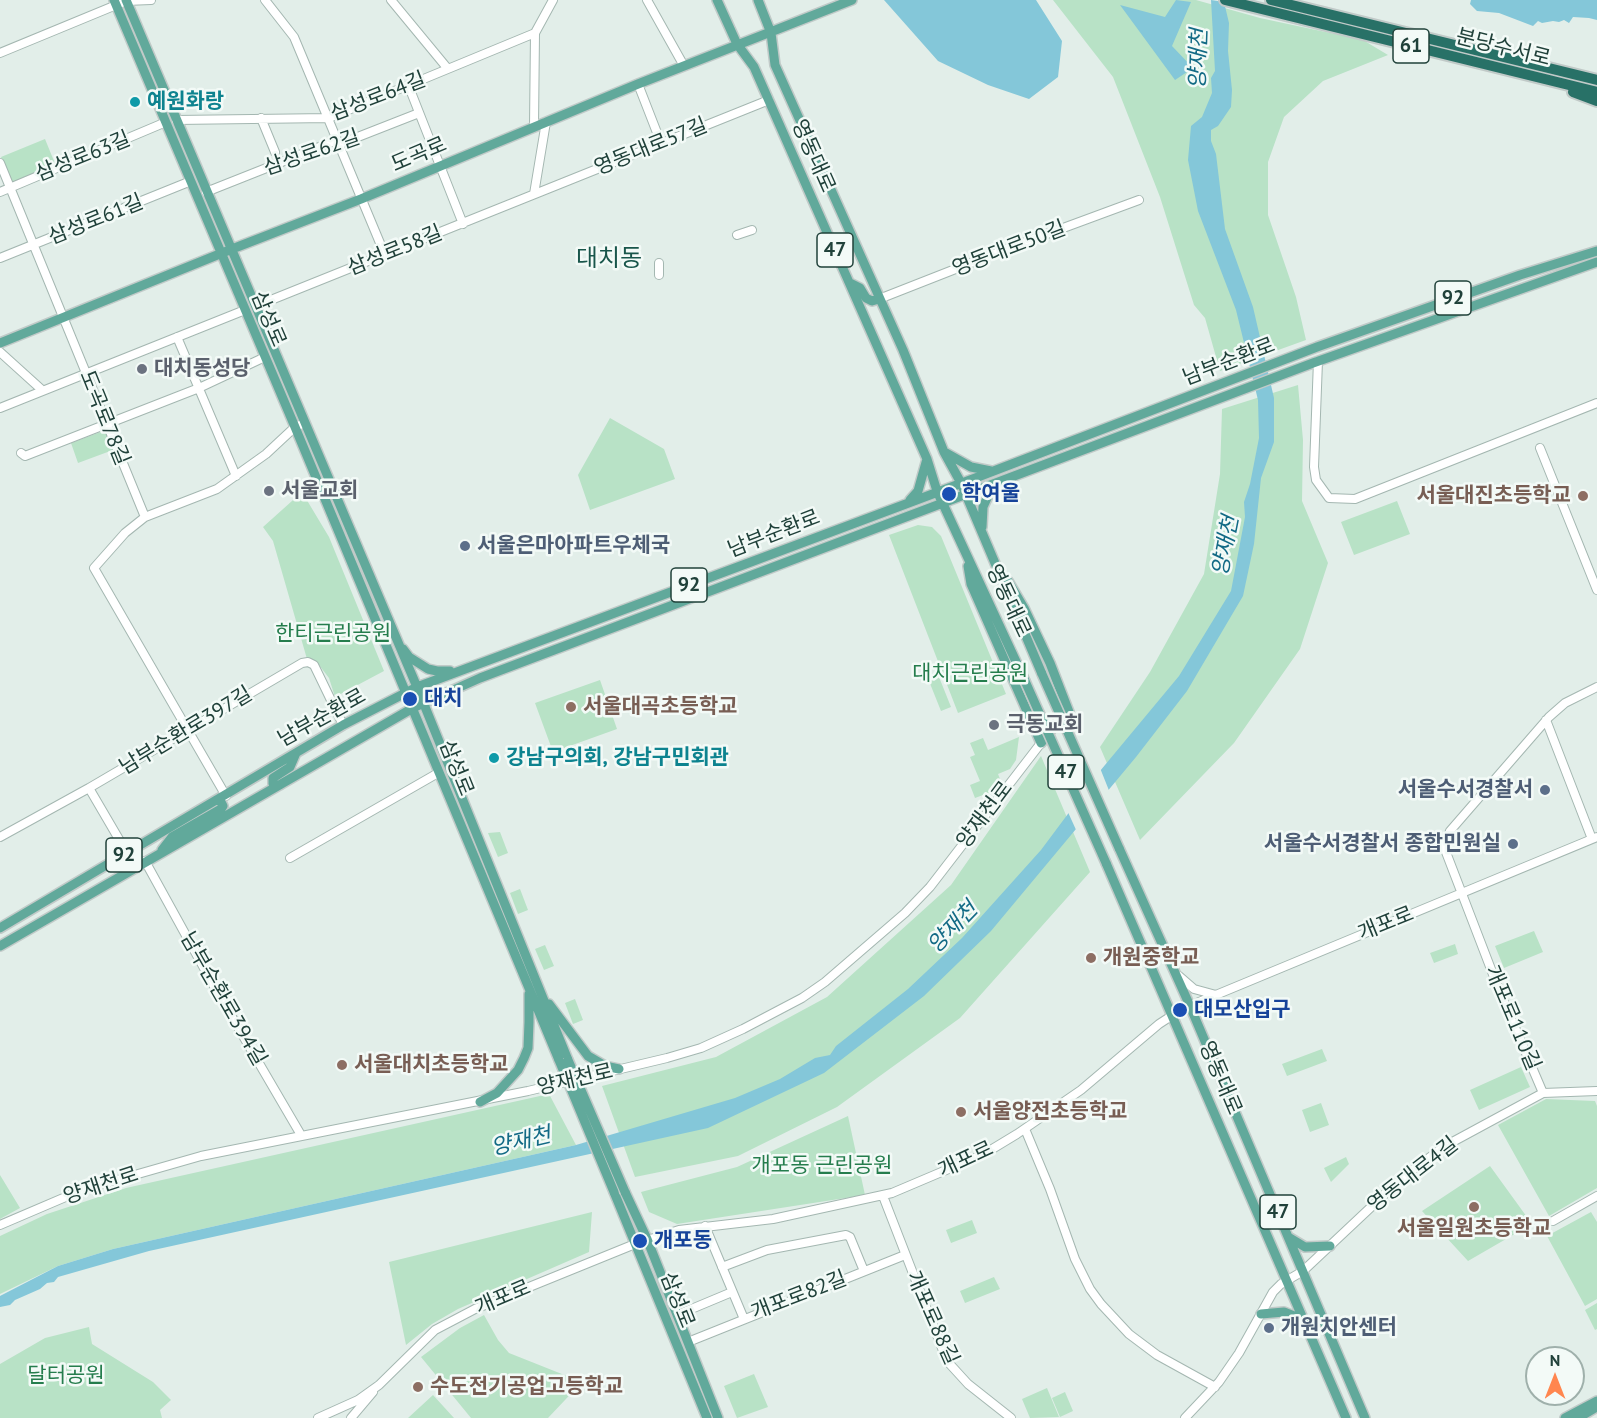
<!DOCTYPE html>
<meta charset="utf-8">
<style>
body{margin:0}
#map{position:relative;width:1597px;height:1418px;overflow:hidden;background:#e2eee9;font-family:"PT Sans",sans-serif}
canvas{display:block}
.north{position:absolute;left:1525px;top:1346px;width:60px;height:60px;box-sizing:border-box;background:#f3faf7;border:2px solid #9fb0ab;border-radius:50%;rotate:0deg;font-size:16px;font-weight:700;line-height:24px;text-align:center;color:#20413a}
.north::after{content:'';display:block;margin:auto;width:21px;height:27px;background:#ff864f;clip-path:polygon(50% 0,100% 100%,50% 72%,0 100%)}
</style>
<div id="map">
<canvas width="1597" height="1418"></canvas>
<div class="north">N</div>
</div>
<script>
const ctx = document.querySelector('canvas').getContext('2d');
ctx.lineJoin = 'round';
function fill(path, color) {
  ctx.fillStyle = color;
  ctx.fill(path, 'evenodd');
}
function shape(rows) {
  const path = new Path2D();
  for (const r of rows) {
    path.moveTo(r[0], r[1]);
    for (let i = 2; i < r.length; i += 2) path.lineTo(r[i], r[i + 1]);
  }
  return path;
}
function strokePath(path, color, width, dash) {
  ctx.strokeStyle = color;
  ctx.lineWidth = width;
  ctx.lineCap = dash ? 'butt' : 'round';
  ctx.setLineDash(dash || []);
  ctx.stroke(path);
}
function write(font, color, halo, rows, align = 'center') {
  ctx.font = font + ' "PT Sans","Noto Sans KR",sans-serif';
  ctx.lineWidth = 5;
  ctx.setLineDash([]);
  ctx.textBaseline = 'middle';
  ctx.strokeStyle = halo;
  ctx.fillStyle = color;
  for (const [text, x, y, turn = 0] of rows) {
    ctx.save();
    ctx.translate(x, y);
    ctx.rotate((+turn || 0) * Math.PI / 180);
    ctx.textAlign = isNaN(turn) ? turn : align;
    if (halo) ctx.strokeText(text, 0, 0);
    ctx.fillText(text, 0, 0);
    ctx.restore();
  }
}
const green = shape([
 [1053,0,1196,0,1260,18,1363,40,1388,55,1323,81,1284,117,1268,162,1268,215,1296,297,1306,340,1220,371,1205,318,1194,305,1160,197,1113,77],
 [45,139,56,166,12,183,1,157],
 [1298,385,1303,440,1302,501,1328,563,1300,649,1234,743,1140,840,1100,747,1150,672,1204,574,1220,474,1222,409],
 [610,418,664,449,675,479,590,510,578,475],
 [106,430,113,450,78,463,71,443],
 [302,492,329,537,384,671,335,697,329,678,319,665,307,659,273,541,263,527],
 [1397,501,1410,534,1354,555,1341,522],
 [918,525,932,527,941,536,1006,694,958,713,889,535],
 [939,677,951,707,941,711,929,681],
 [600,680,617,729,553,752,535,703],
 [1019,737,1016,760,1010,769,998,774,1000,779,991,792,975,798,970,785,980,781,970,757,975,755,970,743,983,738,988,750],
 [1041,756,1090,872,960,1018,837,1107,738,1156,635,1177,602,1086,716,1057,827,997,951,885],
 [500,832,508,853,498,857,488,833],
 [520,889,528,910,518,914,510,893],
 [1534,931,1543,952,1504,968,1495,946],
 [1455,944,1458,954,1434,963,1430,953],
 [545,945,554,966,544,970,535,949],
 [575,999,583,1020,573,1024,565,1003],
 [1322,1049,1327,1061,1287,1076,1282,1064],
 [1521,1067,1530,1087,1479,1110,1470,1090],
 [549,1094,576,1145,113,1249,58,1266,0,1294,0,1236,47,1214,126,1188],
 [1546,1099,1595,1101,1597,1106,1597,1188,1549,1216,1498,1125],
 [1321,1103,1329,1125,1310,1132,1302,1110],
 [848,1116,865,1195,677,1224,649,1212,641,1192,737,1167],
 [1346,1157,1349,1164,1331,1182,1324,1168],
 [1490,1166,1532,1224,1468,1261,1422,1211],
 [0,1175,20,1208,0,1219],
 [592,1212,589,1252,458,1309,432,1324,406,1345,389,1262],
 [1591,1212,1597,1222,1597,1299,1585,1306,1547,1236],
 [972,1220,977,1233,951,1243,946,1230],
 [994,1277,1000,1289,965,1303,960,1291],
 [1597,1303,1597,1329,1595,1330,1585,1310],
 [484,1315,498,1340,509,1353,582,1382,548,1418,471,1418,421,1357,460,1328],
 [89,1327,92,1344,153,1382,171,1400,160,1410,162,1418,0,1418,0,1364,45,1338],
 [754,1374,768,1407,737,1418,724,1386],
 [1047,1388,1059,1417,1030,1418,1022,1399],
 [1065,1392,1073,1411,1060,1417,1052,1398],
 [433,1395,454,1418,408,1418]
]);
const water = shape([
 [884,0,1036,0,1062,41,1058,77,1029,99,988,85,938,61],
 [1176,0,1191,2,1172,46,1193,68,1175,80,1120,5,1165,17],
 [1211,0,1224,2,1229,23,1228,51,1232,90,1231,107,1218,126,1211,130,1211,141,1216,154,1225,229,1253,307,1274,398,1274,442,1261,478,1254,544,1243,596,1187,691,1136,757,991,931,924,996,824,1073,708,1128,149,1251,58,1277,54,1282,47,1283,40,1289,15,1300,10,1305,0,1307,0,1296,58,1266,113,1249,576,1145,735,1098,780,1079,815,1058,830,1055,836,1046,908,989,962,938,1041,850,1100,771,1179,676,1231,591,1245,517,1244,502,1250,484,1259,438,1258,400,1236,310,1198,211,1188,160,1191,126,1202,117,1212,93,1211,78,1215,71],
 [1471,0,1597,0,1597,20,1589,18,1573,17,1569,23,1564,20,1559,22,1553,21,1542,23,1538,21,1533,26,1499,13,1477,11,1470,4]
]);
const pier = shape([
 [1100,768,1110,793,1077,832,1067,810]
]);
const minor = shape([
 [265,0,294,37,385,255],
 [391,0,448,69],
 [647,0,684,66],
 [0,53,126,1,151,0],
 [638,84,661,143],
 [409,87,463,224],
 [261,118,275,152],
 [176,120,329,118,535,33],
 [534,126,535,33,553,0],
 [0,163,145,517],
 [0,192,166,122],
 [206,192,332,142,345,142,419,113],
 [534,194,546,122],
 [737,235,752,230],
 [0,258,191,181],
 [659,275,659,263],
 [879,299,1009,248,1139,200],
 [256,306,769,100],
 [177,337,236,476],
 [0,352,42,390],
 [1318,361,1314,467,1316,480,1329,498,1355,499,1597,403],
 [0,408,245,310],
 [1540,448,1597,590],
 [21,453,25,456,199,388,265,357],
 [1546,720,1592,839],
 [89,788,127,853],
 [226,796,94,568,125,533,145,517,217,489,266,454,295,427,300,425],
 [0,837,89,788,302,663,308,662,314,665,343,725],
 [290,858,438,773],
 [145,861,215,988,301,1135],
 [1179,976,1194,989,1216,995],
 [1543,1093,1499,990,1444,847,1450,831,1549,717,1565,703,1597,687],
 [1025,1129,1050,1189,1075,1259,1090,1289,1101,1304,1129,1334,1157,1355,1215,1387],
 [883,1196,947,1361,968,1384,1011,1418],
 [1553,1221,1597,1196],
 [0,1225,82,1190,201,1156,528,1091,667,1058,701,1048,743,1029,802,998,825,982,905,913,930,887,1041,743],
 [705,1226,744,1319],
 [722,1267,767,1250,846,1235,850,1237,864,1271],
 [677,1315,732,1292],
 [688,1342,905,1255],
 [318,1418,358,1400,379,1385,435,1330,475,1309,635,1244,679,1230,773,1219,892,1193,984,1154,1017,1134,1081,1090,1159,1024,1182,1009,1597,837],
 [351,1418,373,1392],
 [1185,1418,1219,1382,1239,1353,1273,1292,1281,1284,1303,1271,1402,1178,1445,1146,1543,1093,1597,1091]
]);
const major = shape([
 [114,0,295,427,559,1060],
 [126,0,417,687,568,1060],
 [717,0,737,44,754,67,927,459,937,491,1025,681],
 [758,0,771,33,775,65,903,350,944,452,961,483,1042,674],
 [850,283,860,288,866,298,872,301,879,299],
 [0,343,232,249,361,199,638,84,852,0],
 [946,453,971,467,991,471],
 [910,500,918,491,927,459],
 [982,527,983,507,993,485],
 [968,566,971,584,1041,743,1060,718,1069,712,1050,663,1024,608,1008,581],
 [403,649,409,657,428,669,437,671,450,671],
 [280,785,276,786,273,784,273,778,290,767,296,753],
 [1119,848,1190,1006,1365,1418],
 [162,850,172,837,221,809,223,806,221,802,217,800],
 [1106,863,1346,1418],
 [0,928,343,725,417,687,978,477,1317,347,1520,275,1597,251],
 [0,946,413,708,480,678,1313,363,1597,262],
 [549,1004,588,1056,605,1066,619,1069],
 [480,1102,497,1093,518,1070,524,1058,528,1048,529,1022,529,994],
 [614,1192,707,1418],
 [625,1192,647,1239,718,1418],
 [1290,1238,1305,1247,1330,1246],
 [1261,1314,1284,1312,1304,1320],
 [1565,1418,1597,1401],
 [1578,1418,1595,1408]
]);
const highway = shape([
 [1225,0,1597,92],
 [1271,0,1597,80],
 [1573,92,1597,101]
]);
const majorBridge = shape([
 [1042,674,1119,848],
 [1025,681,1106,863],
 [559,1060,614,1192],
 [568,1060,625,1192]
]);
const markers = [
 [135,102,6,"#0f9aa8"],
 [142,369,6,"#6b7280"],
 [269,491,6,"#6b7280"],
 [949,494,8,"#1a4fb4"],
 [1583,496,6,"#8d6e63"],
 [465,546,6,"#5c6f8a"],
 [410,699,8,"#1a4fb4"],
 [571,707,6,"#8d6e63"],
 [994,725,6,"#6b7280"],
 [494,758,6,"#0f9aa8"],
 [1545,790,6,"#5c6f8a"],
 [1513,844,6,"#5c6f8a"],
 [1091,958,6,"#8d6e63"],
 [1180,1010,8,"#1a4fb4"],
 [342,1065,6,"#8d6e63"],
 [961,1112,6,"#8d6e63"],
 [1474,1207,6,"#8d6e63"],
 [640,1241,8,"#1a4fb4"],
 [1269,1328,6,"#5c6f8a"],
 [418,1387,6,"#8d6e63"]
];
const shields = [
 [1411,46,36],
 [835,250,36],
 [1453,298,36],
 [689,585,36],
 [1066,772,36],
 [124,855,36],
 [1278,1212,36]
];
const shieldNames = [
 ["61",1411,46],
 ["47",835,250],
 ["92",1453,298],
 ["92",689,585],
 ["47",1066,772],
 ["92",124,855],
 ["47",1278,1212]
];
const streetNames = [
 ["분당수서로",1503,48,14],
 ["삼성로64길",378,97,-21],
 ["영동대로57길",651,147,-22],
 ["삼성로62길",312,153,-19],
 ["도곡로",419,155,-23],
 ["영동대로",813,156,66],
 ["삼성로63길",83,157,-22],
 ["삼성로61길",96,220,-22],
 ["영동대로50길",1009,249,-21],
 ["삼성로58길",395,251,-22],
 ["삼성로",268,319,67],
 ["남부순환로",1229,362,-21],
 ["도곡로78길",104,418,68],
 ["남부순환로",774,534,-21],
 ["영동대로",1008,601,65],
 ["남부순환로",322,718,-29],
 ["남부순환로397길",186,731,-31],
 ["삼성로",456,768,68],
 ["양재천로",985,815,-53],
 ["개포로",1386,924,-22],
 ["남부순환로394길",223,999,60],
 ["개포로110길",1512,1018,67],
 ["영동대로",1220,1078,67],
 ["양재천로",575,1080,-13],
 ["개포로",966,1160,-25],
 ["영동대로4길",1413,1175,-38],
 ["양재천로",101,1186,-18],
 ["개포로82길",799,1296,-21],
 ["개포로",503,1298,-23],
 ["삼성로",677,1300,68],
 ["개포로88길",932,1318,66]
];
const cultureNames = [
 ["예원화랑",147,102],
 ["강남구의회, 강남구민회관",506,758]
];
const worshipNames = [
 ["대치동성당",154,369],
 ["서울교회",281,491],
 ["극동교회",1006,725]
];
const transitNames = [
 ["학여울",962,494],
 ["대치",424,699],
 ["대모산입구",1194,1010],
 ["개포동",654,1241]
];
const educationNames = [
 ["서울대진초등학교",1571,496,"right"],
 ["서울대곡초등학교",583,707],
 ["개원중학교",1103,958],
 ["서울대치초등학교",354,1065],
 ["서울양전초등학교",973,1112],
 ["서울일원초등학교",1474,1229,"center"],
 ["수도전기공업고등학교",430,1387]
];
const serviceNames = [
 ["서울은마아파트우체국",477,546],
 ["서울수서경찰서",1533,790,"right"],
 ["서울수서경찰서 종합민원실",1501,844,"right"],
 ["개원치안센터",1281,1328]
];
const parkNames = [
 ["한티근린공원",333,634],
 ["대치근린공원",970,674],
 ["개포동 근린공원",822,1166],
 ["달터공원",66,1376]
];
const waterNames = [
 ["양재천",1199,59,-88],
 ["양재천",1226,546,-79],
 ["양재천",953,928,-46],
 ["양재천",521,1142,-13]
];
const quarterNames = [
 ["대치동",609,259]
];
fill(green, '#b8e2c6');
fill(water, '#84c7d9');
fill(pier, '#e2eee9');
strokePath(minor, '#a4b7b1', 10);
strokePath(major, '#c1cac8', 12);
strokePath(highway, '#c1cac8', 14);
strokePath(minor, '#fff', 8);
strokePath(major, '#61a99b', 9);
strokePath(highway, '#287167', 10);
strokePath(majorBridge, '#c1cac8', 12, []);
strokePath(majorBridge, '#61a99b', 9);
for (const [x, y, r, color] of markers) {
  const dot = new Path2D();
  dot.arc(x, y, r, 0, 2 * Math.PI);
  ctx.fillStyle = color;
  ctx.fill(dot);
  strokePath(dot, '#f3faf7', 2);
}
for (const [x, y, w] of shields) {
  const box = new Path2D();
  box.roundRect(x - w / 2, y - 17, w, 34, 4.5);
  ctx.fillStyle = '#f3faf7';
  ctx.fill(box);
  strokePath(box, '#20413a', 1.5);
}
write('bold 20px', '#20413a', null, shieldNames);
write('21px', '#20413a', '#f3faf7', streetNames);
write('bold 21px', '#0d838f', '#f3faf7', cultureNames, 'left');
write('bold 21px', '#5b616d', '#f3faf7', worshipNames, 'left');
write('bold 21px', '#164399', '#f3faf7', transitNames, 'left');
write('bold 21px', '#785e54', '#f3faf7', educationNames, 'left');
write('bold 21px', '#4e5e75', '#f3faf7', serviceNames, 'left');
write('21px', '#257d4d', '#f3faf7', parkNames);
write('italic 22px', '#126a85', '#f3faf7', waterNames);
write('24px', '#19564b', '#f3faf7', quarterNames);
</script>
